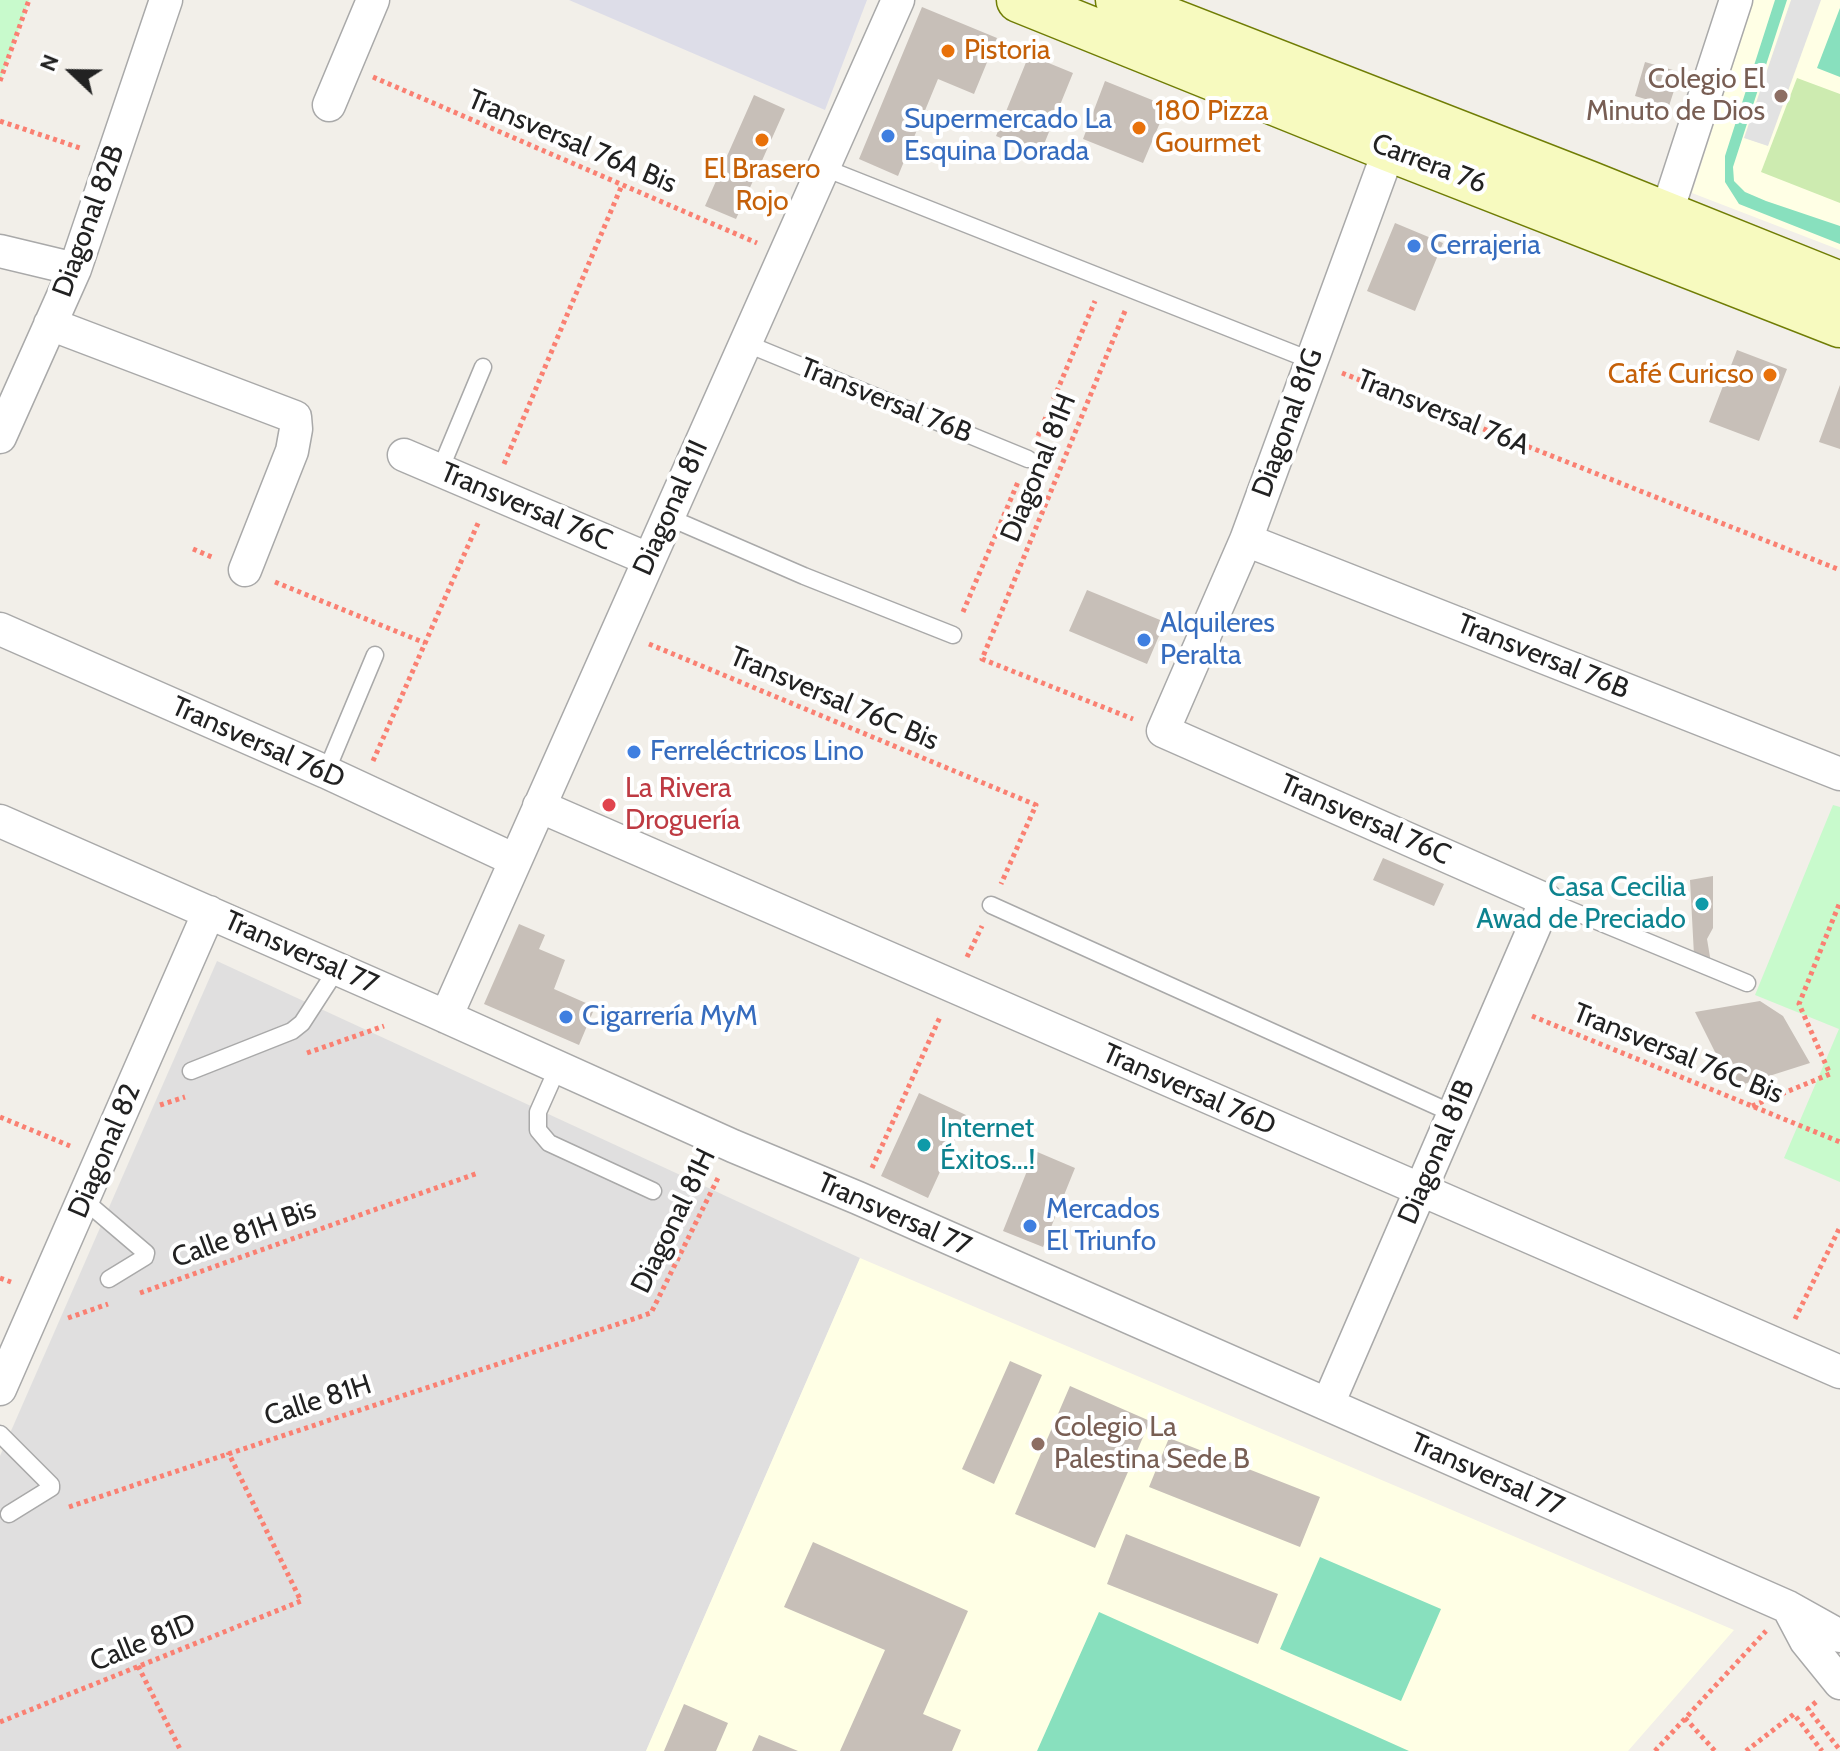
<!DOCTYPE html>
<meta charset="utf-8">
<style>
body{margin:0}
#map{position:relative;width:1840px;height:1751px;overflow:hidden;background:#f2efe9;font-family:Cabin,sans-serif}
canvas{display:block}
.north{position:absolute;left:32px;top:32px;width:80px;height:80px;-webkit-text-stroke:6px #fff;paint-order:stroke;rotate:292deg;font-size:22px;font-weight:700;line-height:32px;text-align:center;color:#222}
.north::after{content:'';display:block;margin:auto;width:28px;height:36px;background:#222;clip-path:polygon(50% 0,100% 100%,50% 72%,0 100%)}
</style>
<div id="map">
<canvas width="1840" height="1751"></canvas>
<div class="north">N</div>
</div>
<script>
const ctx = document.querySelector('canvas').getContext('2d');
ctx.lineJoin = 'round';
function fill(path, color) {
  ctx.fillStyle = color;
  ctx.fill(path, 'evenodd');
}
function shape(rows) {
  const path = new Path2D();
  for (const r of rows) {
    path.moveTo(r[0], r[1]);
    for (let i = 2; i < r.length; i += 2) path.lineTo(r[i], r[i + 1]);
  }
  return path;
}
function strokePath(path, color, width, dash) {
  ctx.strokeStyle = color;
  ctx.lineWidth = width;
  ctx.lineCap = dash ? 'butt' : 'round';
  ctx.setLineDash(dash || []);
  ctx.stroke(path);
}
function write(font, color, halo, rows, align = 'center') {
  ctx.font = font + ' Cabin,sans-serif';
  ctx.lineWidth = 8;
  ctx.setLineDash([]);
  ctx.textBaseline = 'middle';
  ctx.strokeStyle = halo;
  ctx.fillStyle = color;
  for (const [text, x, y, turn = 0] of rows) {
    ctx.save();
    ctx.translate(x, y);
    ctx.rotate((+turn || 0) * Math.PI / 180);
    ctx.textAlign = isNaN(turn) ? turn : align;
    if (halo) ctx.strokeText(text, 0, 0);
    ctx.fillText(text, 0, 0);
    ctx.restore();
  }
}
const residential = shape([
 [217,961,860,1258,646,1751,0,1751,0,1456]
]);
const education = shape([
 [1754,0,1840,0,1840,250,1692,193],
 [860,1258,1734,1630,1628,1751,646,1751]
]);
const grass = shape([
 [1797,78,1840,94,1840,203,1761,172]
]);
const park = shape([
 [0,0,29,0,0,81],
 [1833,805,1840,807,1840,1182,1784,1158,1839,1029,1755,995]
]);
const pitch = shape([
 [1775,0,1787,0,1733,167,1734,181,1745,192,1766,201,1840,226,1840,244,1739,204,1725,182,1725,156],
 [1840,8,1840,77,1817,68],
 [1320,1557,1441,1609,1401,1701,1280,1649],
 [1099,1612,1409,1751,1037,1751]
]);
const parking = shape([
 [1791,0,1821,0,1768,146,1744,138]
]);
const plaza = shape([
 [569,0,867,0,825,110]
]);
const building = shape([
 [922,7,997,38,974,94,938,79,898,176,859,159],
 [1029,55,1073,73,1040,154,996,136],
 [1645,62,1680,72,1669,106,1635,96],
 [1105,81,1167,106,1143,163,1083,139],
 [754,95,785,109,736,219,705,206],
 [1395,223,1443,243,1415,311,1367,291],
 [1737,350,1787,369,1759,441,1709,422],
 [1840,385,1840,449,1819,442],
 [1087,590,1165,622,1147,664,1069,631],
 [1383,858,1444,884,1434,906,1373,880],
 [1713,876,1713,928,1707,939,1711,963,1694,955,1690,880],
 [519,924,545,935,539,949,565,960,554,989,595,1007,579,1045,484,1004],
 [1760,1001,1783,1016,1810,1063,1744,1084,1729,1080,1695,1012],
 [919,1093,966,1115,928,1198,881,1176],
 [1035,1151,1075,1168,1043,1247,1003,1231],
 [1010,1361,1042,1375,994,1484,962,1469],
 [1070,1386,1150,1421,1095,1548,1015,1514],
 [1169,1438,1320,1497,1300,1547,1149,1487],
 [1126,1534,1278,1594,1258,1644,1107,1584],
 [813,1542,968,1611,923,1714,961,1730,952,1751,840,1751,885,1650,784,1607],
 [684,1704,728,1723,716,1751,664,1751],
 [759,1735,798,1751,752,1751]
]);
const path = shape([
 [373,77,757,243],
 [0,81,29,0],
 [0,121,83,149],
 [1125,311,982,659,1133,719],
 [1342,373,1840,570],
 [1038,436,1095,301],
 [504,464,622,185],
 [193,549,214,558],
 [275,582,425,643],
 [963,612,1018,482],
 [649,644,1036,805,1001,884],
 [373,761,479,521],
 [967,957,982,926],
 [1532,1016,1840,1142],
 [307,1053,384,1026],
 [160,1105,185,1097],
 [1752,1106,1830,1074,1799,1004,1840,902],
 [0,1117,70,1146],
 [872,1168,940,1017],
 [0,1278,11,1282],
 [140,1293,478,1173],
 [68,1318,108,1304],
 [1795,1319,1840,1227],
 [69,1507,651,1313,719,1176],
 [138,1666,181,1751],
 [1816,1702,1808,1709,1840,1750],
 [1685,1718,1715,1751],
 [0,1722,301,1601,228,1452],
 [1655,1751,1766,1631],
 [1746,1751,1794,1714,1822,1751]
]);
const service = shape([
 [822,167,1310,360],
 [745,343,1028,459],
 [440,470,483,367],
 [668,517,804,576,953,635],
 [326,772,375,655],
 [1546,900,1747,983],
 [991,905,1454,1114],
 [558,1067,538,1112,538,1130,549,1143,653,1191],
 [191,1071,292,1031,302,1023,337,969],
 [85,1201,146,1253,145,1257,109,1279],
 [0,1434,51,1485,51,1488,9,1514]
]);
const minor = shape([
 [329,105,373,0],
 [1660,233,1736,0],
 [0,251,75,269],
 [50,324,295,417,296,429,292,451,245,570],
 [0,437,75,269,166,0],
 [404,455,648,559],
 [1246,540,1840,774],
 [0,629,326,772,515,860],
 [539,806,1840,1372],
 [0,821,431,1010,733,1146,858,1198,1788,1607,1840,1636],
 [446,1017,898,0],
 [0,1389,209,912],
 [1328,1404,1546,900,1163,731,1246,540,1396,131],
 [1788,1607,1806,1641,1840,1683]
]);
const secondary = shape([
 [1019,0,1389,149,1840,325],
 [1118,0,1588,183,1840,284]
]);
const markers = [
 [948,51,8,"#e8710a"],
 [1781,96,8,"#8d6e63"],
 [1139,128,8,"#e8710a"],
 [888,136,8,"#3f7fe0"],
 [762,140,8,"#e8710a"],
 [1414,246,8,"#3f7fe0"],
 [1770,375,8,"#e8710a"],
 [1144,640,8,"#3f7fe0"],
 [634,752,8,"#3f7fe0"],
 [609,805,8,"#e0444e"],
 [1702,904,8,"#0f9aa8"],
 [566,1017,8,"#3f7fe0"],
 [924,1145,8,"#0f9aa8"],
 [1030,1226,8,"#3f7fe0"],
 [1038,1444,8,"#8d6e63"]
];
const foodNames = [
 ["Pistoria",964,51],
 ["180 Pizza",1155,112],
 ["Gourmet",1155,144],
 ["El Brasero",762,170,"center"],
 ["Rojo",762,202,"center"],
 ["Café Curicso",1754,375,"right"]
];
const educationNames = [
 ["Colegio El",1765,80],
 ["Minuto de Dios",1765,112],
 ["Colegio La",1054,1428,"left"],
 ["Palestina Sede B",1054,1460,"left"]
];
const shopNames = [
 ["Supermercado La",904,120],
 ["Esquina Dorada",904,152],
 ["Cerrajeria",1430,246],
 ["Alquileres",1160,624],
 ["Peralta",1160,656],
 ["Ferreléctricos Lino",650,752],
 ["Cigarrería MyM",582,1017],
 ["Mercados",1046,1210],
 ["El Triunfo",1046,1242]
];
const streetNames = [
 ["Transversal 76A Bis",572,142,23],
 ["Carrera 76",1429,164,21],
 ["Diagonal 82B",89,221,-70],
 ["Transversal 76B",886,401,22],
 ["Transversal 76A",1443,413,22],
 ["Diagonal 81G",1288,423,-70],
 ["Diagonal 81H",1039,468,-68],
 ["Transversal 76C",526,507,23],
 ["Diagonal 81I",671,508,-66],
 ["Transversal 76B",1543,657,22],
 ["Transversal 76C Bis",834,699,23],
 ["Transversal 76D",258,743,24],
 ["Transversal 76C",1365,820,24],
 ["Transversal 77",301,953,24],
 ["Transversal 76C Bis",1678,1054,22],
 ["Transversal 76D",1189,1090,24],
 ["Diagonal 82",105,1151,-67],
 ["Diagonal 81B",1437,1152,-67],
 ["Transversal 77",894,1215,24],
 ["Diagonal 81H",674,1221,-64],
 ["Calle 81H Bis",244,1234,-20],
 ["Calle 81H",318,1401,-18],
 ["Transversal 77",1487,1475,24],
 ["Calle 81D",143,1643,-22]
];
const healthNames = [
 ["La Rivera",625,789],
 ["Droguería",625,821]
];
const cultureNames = [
 ["Casa Cecilia",1686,888],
 ["Awad de Preciado",1686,920],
 ["Internet",940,1129,"left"],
 ["Éxitos...!",940,1161,"left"]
];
fill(residential, '#e0dfdf');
fill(education, '#ffffe5');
fill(grass, '#cdebb0');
fill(park, '#c8facc');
fill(pitch, '#88e0be');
fill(parking, '#e2e2e2');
fill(plaza, '#dddde8');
fill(building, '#c7bfb8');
strokePath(service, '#a9a9a9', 19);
strokePath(minor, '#a9a9a9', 35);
strokePath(secondary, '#707d05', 47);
strokePath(path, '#fa8072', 5, [4, 4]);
strokePath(service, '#fff', 16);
strokePath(minor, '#fff', 32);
strokePath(secondary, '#f7fabf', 44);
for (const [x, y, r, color] of markers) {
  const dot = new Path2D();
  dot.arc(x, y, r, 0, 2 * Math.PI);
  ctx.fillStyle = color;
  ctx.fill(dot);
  strokePath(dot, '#fff', 3);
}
write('28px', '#c56008', '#fff', foodNames, 'left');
write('28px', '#785e54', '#fff', educationNames, 'right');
write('28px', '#366cbe', '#fff', shopNames, 'left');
write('28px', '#222', '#fff', streetNames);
write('28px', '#be3a42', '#fff', healthNames, 'left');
write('28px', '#0d838f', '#fff', cultureNames, 'right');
</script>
